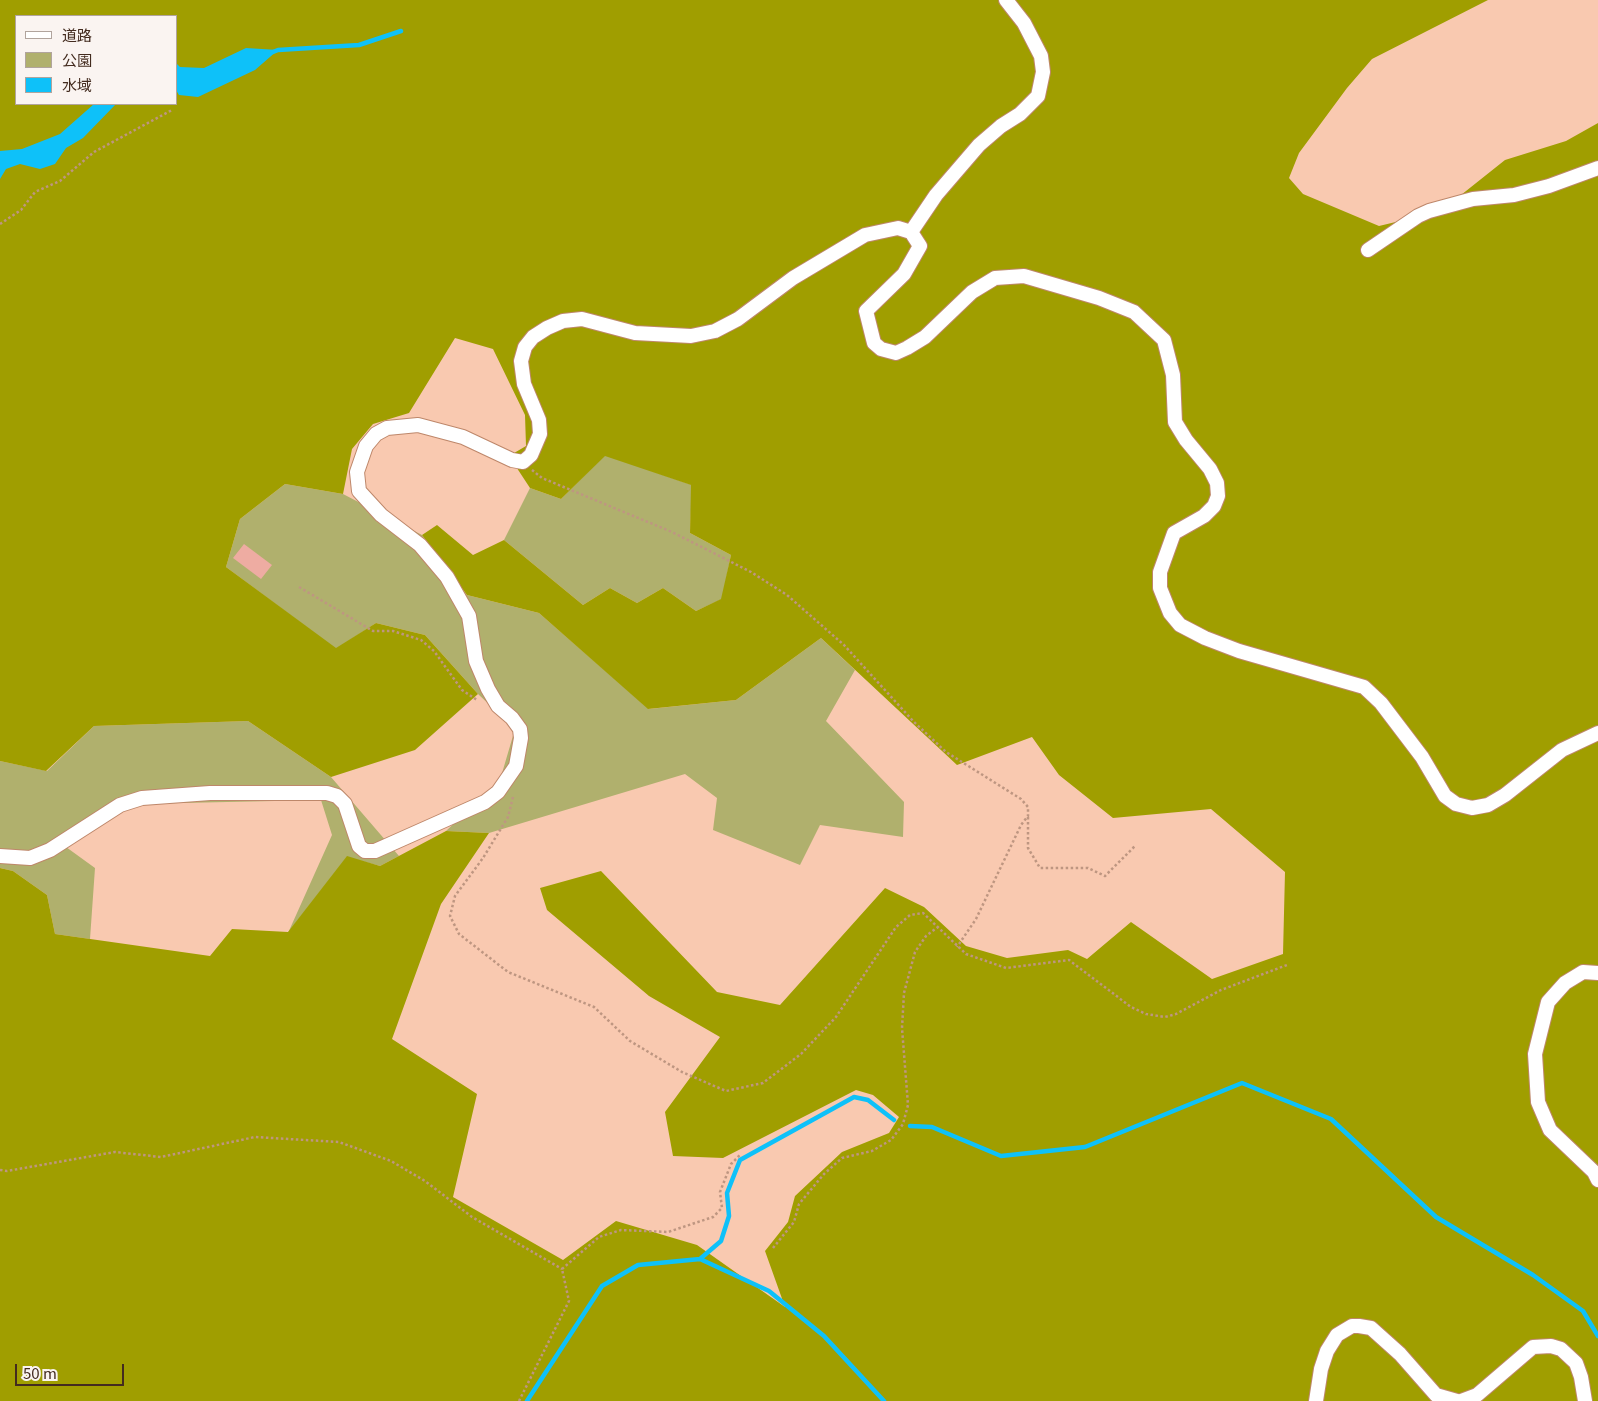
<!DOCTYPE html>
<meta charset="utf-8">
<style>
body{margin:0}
#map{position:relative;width:1598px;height:1401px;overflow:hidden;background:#f9c9b0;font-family:Georgia,"Noto Sans JP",serif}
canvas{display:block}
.legend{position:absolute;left:15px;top:15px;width:162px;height:90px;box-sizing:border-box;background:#faf4f1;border:1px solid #b1a49d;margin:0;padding:6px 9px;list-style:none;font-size:15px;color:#432b1f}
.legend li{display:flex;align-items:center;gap:10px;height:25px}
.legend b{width:25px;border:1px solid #b1a49d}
.scale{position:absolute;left:15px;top:1364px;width:109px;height:22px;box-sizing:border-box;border:2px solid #432b1f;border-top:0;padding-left:6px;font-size:15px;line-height:18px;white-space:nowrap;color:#432b1f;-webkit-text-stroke:4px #faf4f1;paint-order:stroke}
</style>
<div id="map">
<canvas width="1598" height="1401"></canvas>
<ul class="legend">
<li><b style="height:6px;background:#fff"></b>道路</li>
<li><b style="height:14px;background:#b0b06d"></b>公園</li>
<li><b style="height:14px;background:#0ec1f9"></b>水域</li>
</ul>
<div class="scale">50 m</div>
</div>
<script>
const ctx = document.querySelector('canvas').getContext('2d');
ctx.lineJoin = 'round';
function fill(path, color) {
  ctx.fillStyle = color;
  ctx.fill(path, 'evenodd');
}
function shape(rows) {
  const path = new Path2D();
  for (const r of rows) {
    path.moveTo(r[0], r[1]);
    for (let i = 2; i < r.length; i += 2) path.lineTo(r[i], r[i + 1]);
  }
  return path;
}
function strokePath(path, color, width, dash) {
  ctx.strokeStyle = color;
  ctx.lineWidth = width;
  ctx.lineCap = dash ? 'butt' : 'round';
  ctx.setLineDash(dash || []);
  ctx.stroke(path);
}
const green = shape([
 [605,455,692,485,690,533,731,555,722,599,696,611,663,588,637,603,610,588,583,605,504,540,530,488,561,499],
 [285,484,343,494,422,535,467,595,539,613,649,709,736,700,821,638,855,670,826,721,904,802,903,837,820,825,800,865,713,830,717,798,685,774,489,833,446,831,500,780,515,729,478,694,425,635,376,623,336,649,226,567,240,519],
 [248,721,331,777,399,856,380,866,347,857,288,933,332,835,321,800,134,804,66,847,95,868,90,939,55,934,47,895,13,871,0,868,0,761,47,771,94,726]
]);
const forest = shape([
 [0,0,1488,0,1372,59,1347,88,1299,153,1289,178,1303,194,1379,226,1404,220,1461,195,1505,160,1566,141,1598,123,1598,1401,0,1401,0,868,13,871,47,895,55,934,210,956,232,929,288,932,347,856,380,866,446,831,489,833,441,904,392,1039,477,1094,453,1197,563,1260,616,1221,697,1245,785,1307,765,1251,788,1222,795,1196,842,1152,889,1133,899,1117,873,1095,856,1090,723,1158,673,1156,665,1112,720,1037,649,996,547,910,540,888,601,871,717,992,780,1005,885,888,924,907,966,946,1007,958,1068,950,1087,959,1131,922,1212,979,1283,954,1285,872,1211,809,1113,818,1059,775,1032,737,957,765,821,638,736,700,648,709,539,613,467,595,422,535,437,525,473,555,504,540,583,605,610,588,637,603,663,588,696,611,721,599,731,555,690,533,691,485,605,456,561,499,530,488,509,456,526,446,525,415,493,349,455,338,409,413,373,424,352,449,343,494,285,484,240,519,226,567,336,648,376,623,425,635,478,694,415,750,331,777,248,721,94,726,46,771,0,761],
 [16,16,176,16,176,104,16,104]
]);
const water = shape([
 [246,48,278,50,255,70,198,97,179,95,176,90,176,63,180,67,204,68],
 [94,104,116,104,83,138,66,148,55,164,40,169,20,164,6,169,0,179,0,151,22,149,60,134]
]);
const stream = shape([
 [273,52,278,50,359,45,401,31],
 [910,1126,932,1127,1001,1156,1085,1147,1242,1083,1331,1119,1436,1217,1533,1275,1583,1311,1598,1336],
 [700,1259,769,1291,824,1336,884,1401],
 [527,1401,602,1286,638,1265,700,1259,721,1241,729,1216,727,1193,740,1160,854,1097,868,1100,894,1120]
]);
const building = shape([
 [244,544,272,565,261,579,233,558]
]);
const path = shape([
 [0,224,21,210,35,192,60,181,94,152,172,110],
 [532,470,542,478,672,532,751,572,787,595,844,645,914,722,946,752,1021,799,1028,807,1028,816,1021,825,976,919,957,947],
 [299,587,373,631,393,631,421,640,434,651,462,690,477,700],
 [513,797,508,817,483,858,455,896,450,916,459,934,508,972,594,1007,630,1041,682,1072,726,1091,763,1083,801,1054,836,1017,896,927,910,915,923,913,966,954,1006,968,1069,960,1131,1007,1146,1014,1165,1017,1176,1014,1221,990,1287,965],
 [1028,817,1028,848,1040,868,1088,868,1105,876,1136,845],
 [0,1170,7,1171,115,1152,161,1157,255,1137,339,1142,391,1161,425,1181,472,1217,562,1269],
 [773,1248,794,1222,799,1204,824,1174,842,1158,872,1151,891,1140,903,1124,908,1105,902,1028,904,993,915,952,926,936,938,927],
 [562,1269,599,1237,621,1230,668,1232,713,1217,722,1208,720,1192,731,1164,741,1154],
 [519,1401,569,1301,562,1269]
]);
const minor = shape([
 [911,232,936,195,979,145,1001,126,1020,114,1038,96,1043,72,1041,56,1024,23,1006,0],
 [1368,250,1418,216,1429,211,1473,199,1514,195,1549,186,1598,168],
 [0,856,30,858,50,850,120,805,142,798,210,793,327,793,337,796,345,804,359,846,365,851,375,851,485,802,498,792,516,766,521,738,520,729,512,718,498,706,488,689,476,661,469,616,447,577,420,545,381,515,359,491,357,472,366,446,376,434,387,428,418,425,463,437,512,460,523,462,531,455,540,434,539,420,524,384,521,361,525,347,533,337,547,328,563,321,582,319,635,333,691,336,715,331,738,319,793,278,865,235,898,228,911,232,920,246,904,274,866,311,874,343,881,349,896,353,907,348,925,337,972,292,995,278,1024,276,1099,298,1134,312,1164,340,1173,375,1175,422,1186,440,1210,469,1217,483,1218,496,1214,506,1204,516,1174,533,1160,572,1160,588,1170,613,1180,625,1205,638,1239,651,1364,687,1381,703,1422,757,1445,796,1456,804,1472,808,1488,805,1505,795,1562,750,1598,733],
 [1598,973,1583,972,1565,983,1548,1002,1535,1054,1538,1102,1550,1130,1594,1172,1598,1180],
 [1316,1401,1321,1369,1327,1351,1337,1335,1352,1326,1359,1326,1371,1328,1400,1354,1436,1395,1457,1401],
 [1461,1401,1477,1395,1533,1347,1551,1346,1561,1349,1576,1363,1581,1377,1585,1401]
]);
fill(green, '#b0b06d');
fill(forest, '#a09e00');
fill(water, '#0ec1f9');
strokePath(stream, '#0ec1f9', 4.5);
fill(building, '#eeaca2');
strokePath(minor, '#be876a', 16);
strokePath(path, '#be9681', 2.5, [2.5, 2.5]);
strokePath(minor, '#fff', 14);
</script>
